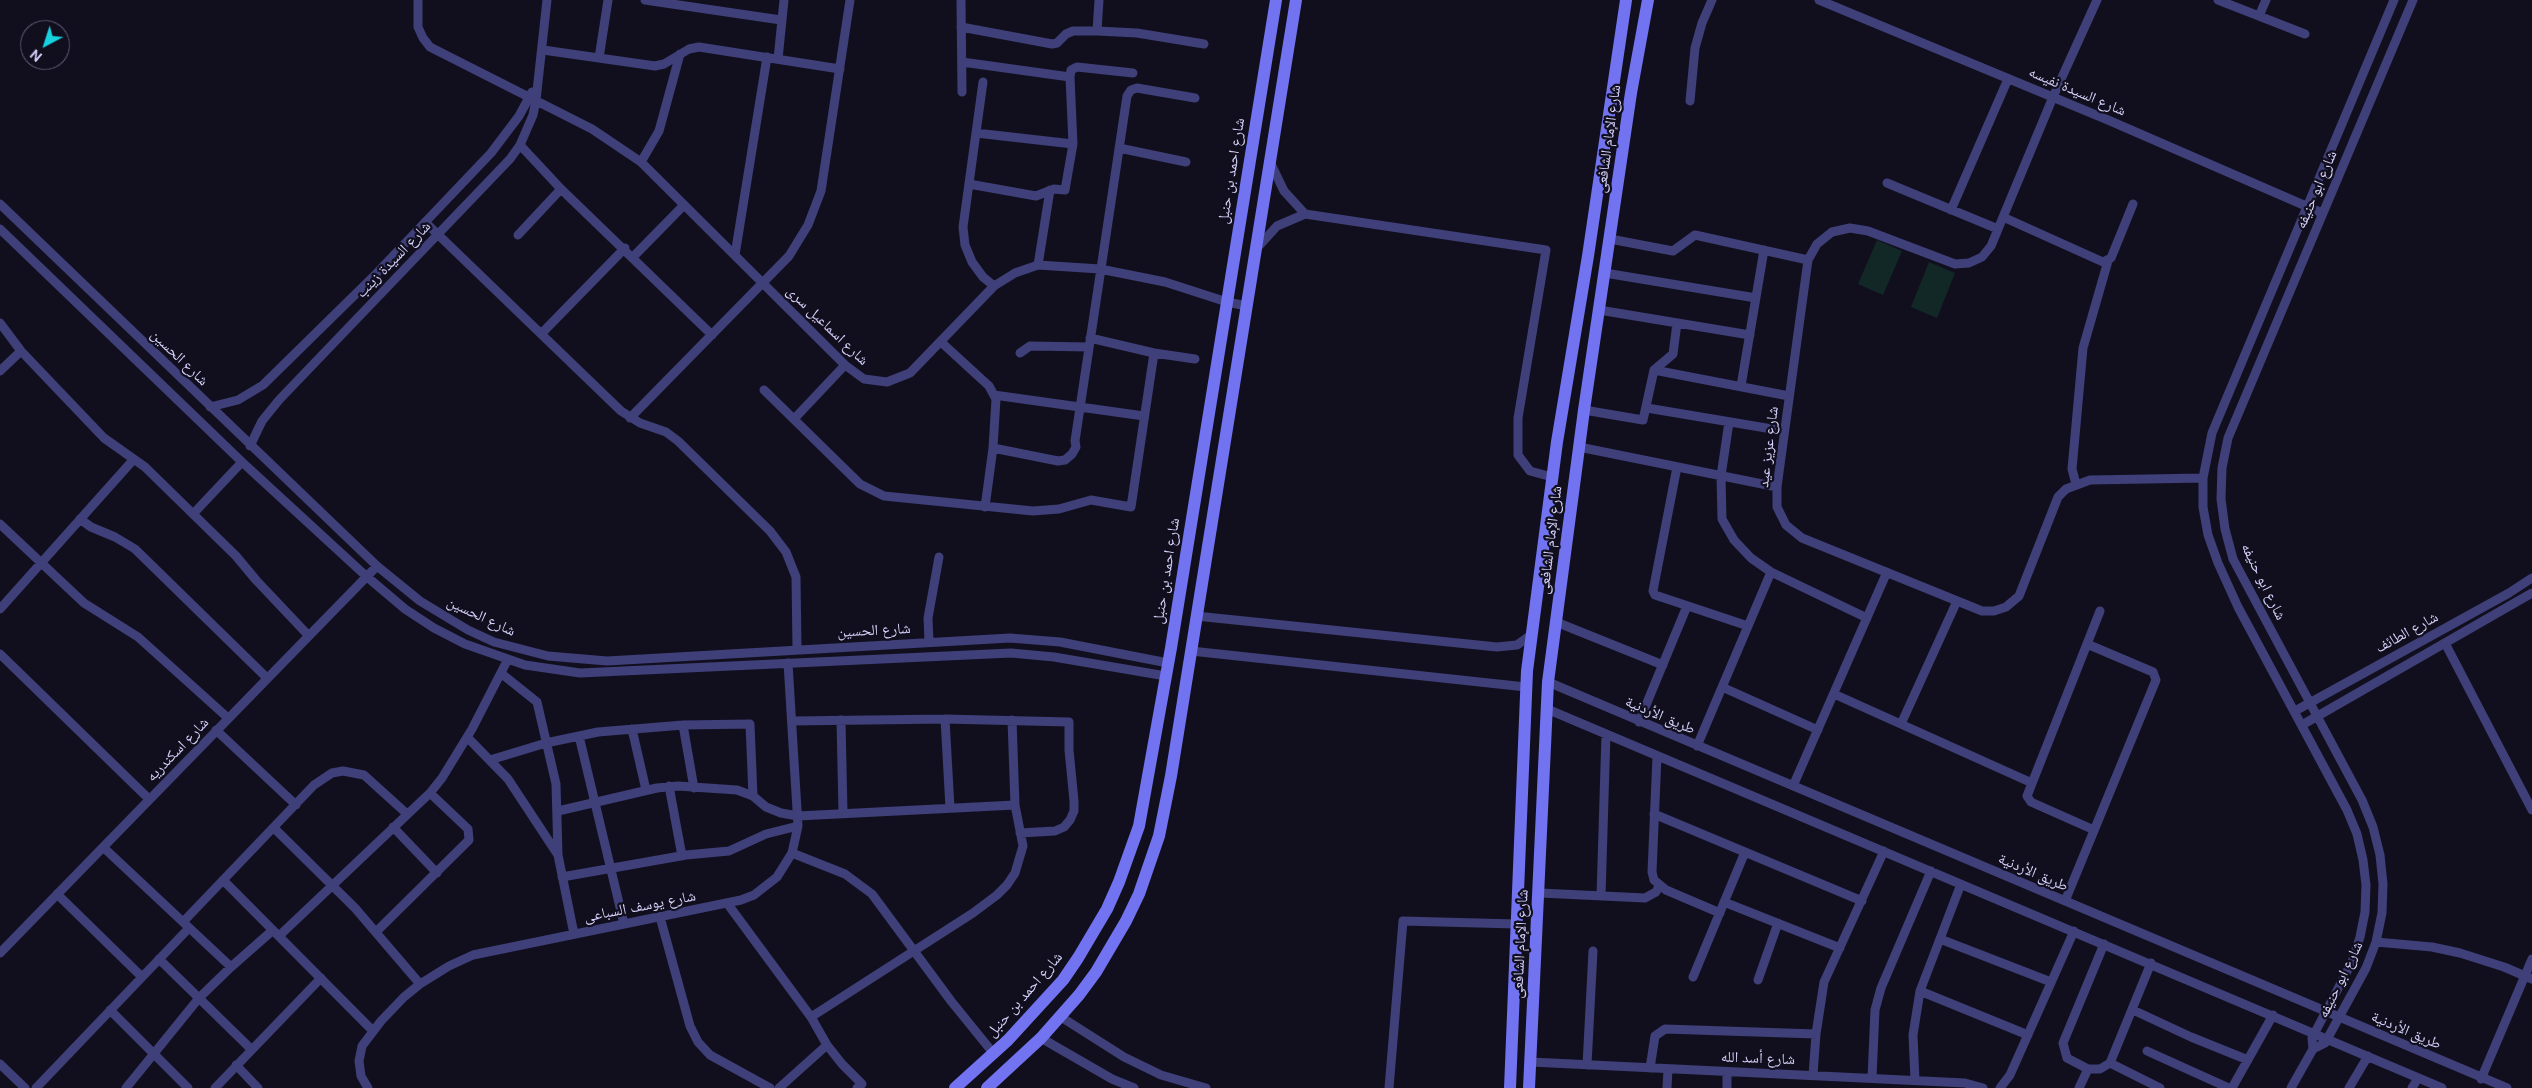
<!DOCTYPE html>
<meta charset="utf-8">
<style>
body{margin:0}
#map{position:relative;width:2532px;height:1088px;overflow:hidden;background:#110f1e;font-family:"DM Sans",sans-serif}
canvas{display:block}
.north{position:absolute;left:20px;top:20px;width:50px;height:50px;box-sizing:border-box;background:#110f1e;border:1px solid #5f5d76;border-radius:50%;rotate:220deg;font-size:14px;font-weight:700;line-height:20px;text-align:center;color:#d5d1fa}
.north::after{content:'';display:block;margin:auto;width:18px;height:22px;background:#18d1df;clip-path:polygon(50% 0,100% 100%,50% 72%,0 100%)}
</style>
<div id="map">
<canvas width="2532" height="1088"></canvas>
<div class="north">N</div>
</div>
<script>
const ctx = document.querySelector('canvas').getContext('2d');
ctx.lineJoin = 'round';
function fill(path, color) {
  ctx.fillStyle = color;
  ctx.fill(path, 'evenodd');
}
function shape(rows) {
  const path = new Path2D();
  for (const r of rows) {
    path.moveTo(r[0], r[1]);
    for (let i = 2; i < r.length; i += 2) path.lineTo(r[i], r[i + 1]);
  }
  return path;
}
function strokePath(path, color, width, dash) {
  ctx.strokeStyle = color;
  ctx.lineWidth = width;
  ctx.lineCap = dash ? 'butt' : 'round';
  ctx.setLineDash(dash || []);
  ctx.stroke(path);
}
function write(font, color, halo, rows, align = 'center') {
  ctx.font = font + ' "DM Sans","Noto Naskh Arabic",sans-serif';
  ctx.lineWidth = 4.5;
  ctx.setLineDash([]);
  ctx.textBaseline = 'middle';
  ctx.strokeStyle = halo;
  ctx.fillStyle = color;
  for (const [text, x, y, turn = 0] of rows) {
    ctx.save();
    ctx.translate(x, y);
    ctx.rotate((+turn || 0) * Math.PI / 180);
    ctx.textAlign = isNaN(turn) ? turn : align;
    if (halo) ctx.strokeText(text, 0, 0);
    ctx.fillText(text, 0, 0);
    ctx.restore();
  }
}
const green = shape([
 [1877,240,1902,251,1883,295,1858,284],
 [1929,262,1955,273,1937,318,1911,307]
]);
const street = shape([
 [418,0,418,27,423,38,430,47,592,129,641,162,845,365,864,379,887,382,910,373,994,286,1015,273,1038,265,1100,269,1165,282,1227,302,1247,306],
 [645,0,781,20],
 [961,0,962,92],
 [1819,0,2108,120,2322,213],
 [2097,0,2053,97,1991,246,1982,257,1969,263,1955,264,1868,231,1850,228,1832,232,1817,244,1808,260,1777,487,1777,507,1786,525,1802,538,1982,611,1994,611,2006,607,2019,596,2058,497,2066,489,2090,480,2203,478],
 [2218,0,2305,34],
 [2259,16,2266,0],
 [961,27,1052,44,1057,43,1066,34,1073,31,1097,31,1137,33,1204,44],
 [1097,31,1099,0],
 [543,50,655,66,664,64,689,49,699,47,840,69],
 [599,58,608,0],
 [778,59,784,0],
 [962,62,1070,77],
 [983,82,963,227,965,245,972,262,983,277,994,286],
 [1690,101,1695,48,1702,23,1712,0],
 [976,133,1073,144],
 [520,145,561,189,712,335],
 [1119,148,1186,162],
 [641,162,659,131,680,54],
 [1271,164,1284,191,1305,214],
 [1887,183,1998,229],
 [969,184,1036,196,1054,189,1065,190,1073,144,1070,77,1071,70,1077,67,1133,73],
 [0,204,377,566,420,601,468,630,494,642,548,656,607,661,1010,638,1060,642,1168,663],
 [1951,210,2008,79],
 [2003,217,2103,262,2111,258,2133,204],
 [425,222,621,411,640,423,666,432,678,441,770,531,786,552,796,577,797,649],
 [0,229,242,462,366,576,405,609,434,628,465,644,525,665,580,673,1011,653,1054,657,1166,676],
 [518,235,561,189],
 [1610,239,1673,251,1695,235,1808,260],
 [1257,248,1277,226,1305,214,1546,250,1518,418,1518,455,1530,471,1552,477],
 [735,255,767,57],
 [633,257,684,205],
 [1038,265,1050,190],
 [1605,273,1756,298],
 [1599,310,1750,335],
 [0,323,21,351,104,438,145,467,236,556,256,580,308,635],
 [541,334,625,248],
 [1090,338,1154,353,1195,359],
 [941,342,989,386,996,399,993,448,985,507],
 [1020,353,1030,346,1089,347],
 [1654,370,1789,396],
 [0,371,21,351],
 [1741,386,1764,250],
 [764,390,860,484,884,496,1033,511,1059,509,1091,500,1131,507,1154,353],
 [994,395,1144,416],
 [210,407,238,400,263,385,373,277,491,153,519,116,532,92],
 [1647,408,1784,431],
 [1584,410,1643,420,1654,370,1673,354,1677,323],
 [630,418,789,256,808,225,821,191,850,0],
 [794,419,845,365],
 [1729,422,1721,476,1722,519,1734,540,1751,558,1771,572,1867,618],
 [250,446,262,421,279,400,510,159,520,145,533,115,536,100,547,0],
 [1579,447,1777,487],
 [993,448,1058,461,1065,460,1072,454,1076,447,1075,441,1127,96,1131,90,1137,88,1195,98],
 [1677,467,1653,591,1655,595,1748,626],
 [2076,484,2072,469,2083,348,2108,261],
 [193,514,242,462],
 [80,519,91,527,115,537,135,549,267,678],
 [0,524,84,603,138,637,228,718],
 [0,609,134,459],
 [1196,616,1497,647,1517,645,1531,635],
 [1556,622,1663,665],
 [929,642,928,618,939,557],
 [2445,643,2532,810],
 [1191,651,1526,687],
 [0,654,149,799],
 [502,674,537,702,556,784,558,855,574,934],
 [1548,682,2507,1088],
 [1722,687,1818,730],
 [1834,694,2032,783],
 [1547,709,2442,1088],
 [2295,711,2509,593,2532,578],
 [945,719,950,808],
 [841,720,843,813],
 [792,721,945,719,1069,722,1069,750,1074,801,1074,811,1070,820,1064,827,1055,831,1020,833],
 [1639,722,1687,606],
 [1901,724,1957,601],
 [683,725,694,788],
 [2302,725,2532,593],
 [632,729,646,790],
 [216,730,296,805],
 [579,736,624,924],
 [467,737,508,779,558,855],
 [1697,746,1771,572],
 [1657,756,1652,872,1654,880,1666,890,1720,913],
 [490,760,546,743,598,732,683,725,750,724,753,796],
 [669,786,682,856],
 [1793,786,1887,572],
 [558,811,657,788,678,786,737,790,753,796,766,807,781,813,798,816,1015,805],
 [1654,814,1862,901],
 [393,827,437,873],
 [274,828,355,908,420,984],
 [2094,830,2031,802,2027,796,2100,611],
 [103,847,231,967],
 [792,853,845,874,872,894,951,1001,994,1054],
 [562,877,686,855,729,851,766,834,798,826],
 [223,880,373,1031],
 [1540,893,1645,898,1656,892,1659,886],
 [57,894,142,977],
 [1601,896,1606,734],
 [2065,901,2156,680,2153,672,2087,644],
 [1724,902,1840,948],
 [727,903,811,1017,827,1045,842,1064,862,1084,857,1088],
 [660,917,690,1026,698,1042,710,1055,770,1088],
 [183,922,314,785,332,773,343,771,364,775,406,813],
 [376,932,469,840,468,829,430,793],
 [279,936,430,793,442,778,472,729,508,659],
 [1940,939,2051,982],
 [2376,942,2432,947,2460,953,2504,967,2532,979],
 [2104,944,2063,1043,2067,1058,2088,1069,2100,1069,2110,1063,2151,963],
 [0,953,377,566],
 [159,959,251,1049],
 [1693,977,1745,852],
 [1758,980,1778,923],
 [1920,991,2028,1035],
 [110,1010,188,1088],
 [2133,1010,2191,1037,2248,1060],
 [811,1017,973,913,997,895,1007,885,1015,873,1023,846,1015,805,1012,720],
 [1061,1017,1124,1057,1161,1075,1206,1088],
 [1041,1038,1112,1079,1134,1088],
 [2313,1049,2325,1043,2366,968,2376,942,2382,913,2383,884,2380,855,2373,827,2362,800,2233,559,2225,529,2221,499,2222,468,2228,438,2413,0],
 [2147,1051,2229,1088],
 [1531,1062,1965,1083,1983,1088],
 [2110,1063,2160,1088],
 [0,1064,25,1088],
 [236,1065,258,1088],
 [1587,1065,1593,951],
 [1650,1068,1655,1036,1665,1029,1816,1034],
 [1813,1075,1816,1034,1824,982,1884,851],
 [1872,1078,1875,1010,1881,988,1931,871],
 [2481,1079,2532,959],
 [1915,1080,1913,1035,1920,991,1961,884],
 [36,1088,189,928],
 [126,1088,199,998,231,967,273,930],
 [215,1088,321,978],
 [368,1088,361,1076,359,1061,362,1046,381,1021,404,997,420,984,449,966,473,955,741,900,754,895,777,877,792,853,798,826,788,663],
 [779,1088,827,1045],
 [1389,1088,1403,921,1516,924],
 [1667,1088,1668,1069],
 [1727,1088,1727,1072],
 [2000,1088,2010,1075,2074,931],
 [2079,1088,2088,1069],
 [2232,1088,2273,1015],
 [2291,1088,2313,1049,2312,1038,2352,962,2360,937,2365,912,2366,885,2363,860,2357,834,2347,810,2238,607,2218,563,2208,535,2203,507,2203,478,2212,433,2394,0],
 [2349,1088,2368,1056],
 [2412,1088,2418,1078]
]);
const secondary = shape([
 [955,1088,1008,1040,1063,980,1078,958,1107,909,1119,882,1139,826,1171,648,1276,0],
 [987,1088,1041,1038,1079,995,1096,972,1126,921,1139,894,1159,836,1171,776,1296,0],
 [1510,1088,1527,671,1557,442,1588,256,1626,0],
 [1529,1088,1548,682,1584,410,1631,93,1648,0]
]);
const streetNames = [
 ["شارع السيدة نفيسه",2077,92,23],
 ["شارع الإمام الشافعى",1609,139,-82],
 ["شارع احمد بن حنبل",1232,171,-81],
 ["شارع ابو حنيفه",2317,190,-67],
 ["شارع السيدة زينب",394,260,-46],
 ["شارع اسماعيل سرى",827,326,44],
 ["شارع الحسين",179,358,44],
 ["شارع عزيز عيد",1769,447,-83],
 ["شارع الإمام الشافعى",1551,540,-83],
 ["شارع احمد بن حنبل",1167,571,-81],
 ["شارع ابو حنيفه",2263,582,64],
 ["شارع الحسين",481,617,25],
 ["شارع الحسين",874,631,-3],
 ["شارع الطائف",2407,633,-29],
 ["طريق الأردنية",1660,716,23],
 ["شارع اسكندريه",178,750,-46],
 ["طريق الأردنية",2033,873,23],
 ["شارع يوسف السباعى",640,907,-11],
 ["شارع الإمام الشافعى",1521,944,-87],
 ["شارع ابو حنيفه",2341,980,-64],
 ["شارع احمد بن حنبل",1025,995,-49],
 ["طريق الأردنية",2406,1031,23],
 ["شارع أسد الله",1758,1059,2]
];
fill(green, '#122826');
strokePath(street, '#3f3f79', 9);
strokePath(secondary, '#7273f0', 12);
write('15px', '#d5d1fa', '#110f1e', streetNames);
</script>
